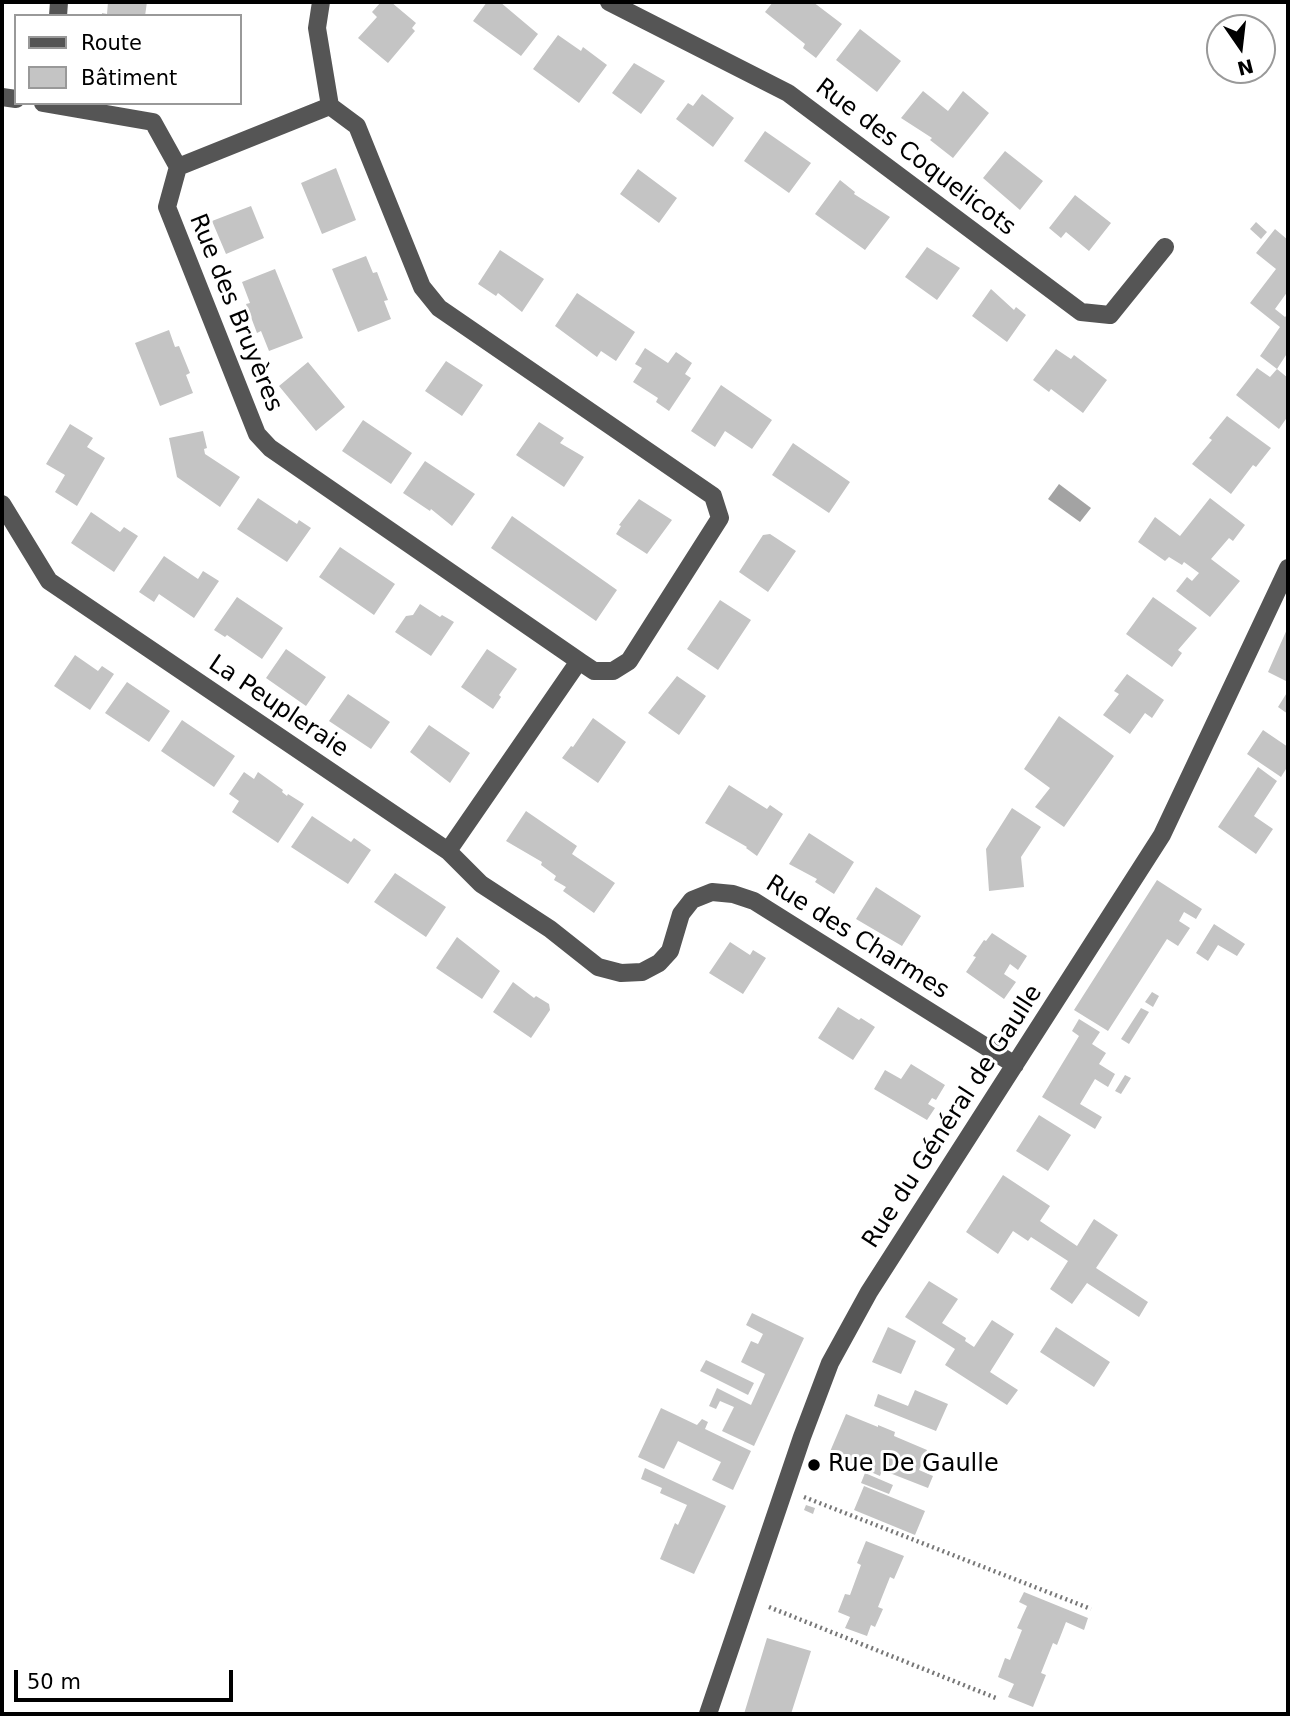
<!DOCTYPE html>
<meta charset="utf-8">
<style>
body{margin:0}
#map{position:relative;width:1290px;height:1716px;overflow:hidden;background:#fff;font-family:"DejaVu Sans",sans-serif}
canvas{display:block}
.frame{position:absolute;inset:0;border:4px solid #000;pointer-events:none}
.legend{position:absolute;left:14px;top:14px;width:228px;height:91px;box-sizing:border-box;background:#fff;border:2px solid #999;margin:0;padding:9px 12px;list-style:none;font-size:21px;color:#000}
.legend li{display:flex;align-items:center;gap:14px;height:35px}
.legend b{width:35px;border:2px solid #999}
.north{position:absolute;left:1206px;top:14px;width:70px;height:70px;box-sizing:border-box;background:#fff;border:2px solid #999;border-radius:50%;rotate:166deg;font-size:19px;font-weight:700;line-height:28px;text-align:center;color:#000}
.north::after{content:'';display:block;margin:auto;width:24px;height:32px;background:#000;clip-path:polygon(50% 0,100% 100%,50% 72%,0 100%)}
.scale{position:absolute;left:14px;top:1670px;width:219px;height:32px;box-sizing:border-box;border:4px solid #000;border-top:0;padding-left:9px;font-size:21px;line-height:24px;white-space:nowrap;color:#000;-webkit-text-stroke:5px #fff;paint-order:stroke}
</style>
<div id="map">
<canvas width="1290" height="1716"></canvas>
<div class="frame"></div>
<ul class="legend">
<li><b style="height:9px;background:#555"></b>Route</li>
<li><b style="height:19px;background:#c4c4c4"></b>Bâtiment</li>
</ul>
<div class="north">N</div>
<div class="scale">50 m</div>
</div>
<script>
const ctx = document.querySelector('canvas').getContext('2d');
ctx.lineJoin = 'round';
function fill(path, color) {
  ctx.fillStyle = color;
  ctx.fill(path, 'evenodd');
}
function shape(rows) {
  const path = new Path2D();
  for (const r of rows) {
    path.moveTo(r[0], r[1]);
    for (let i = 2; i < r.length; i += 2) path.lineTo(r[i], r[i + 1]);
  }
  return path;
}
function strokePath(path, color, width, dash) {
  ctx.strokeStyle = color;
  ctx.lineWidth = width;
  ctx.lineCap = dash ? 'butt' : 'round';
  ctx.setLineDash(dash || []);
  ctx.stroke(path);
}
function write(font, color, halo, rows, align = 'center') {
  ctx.font = font + ' "DejaVu Sans",sans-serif';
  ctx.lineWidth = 6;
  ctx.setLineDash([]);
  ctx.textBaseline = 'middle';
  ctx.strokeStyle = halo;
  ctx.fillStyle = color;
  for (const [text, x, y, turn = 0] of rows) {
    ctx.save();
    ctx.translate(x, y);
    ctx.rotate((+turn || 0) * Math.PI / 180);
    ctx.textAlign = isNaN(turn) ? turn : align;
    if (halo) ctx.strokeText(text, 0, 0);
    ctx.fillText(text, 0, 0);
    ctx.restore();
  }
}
const water = shape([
 [1059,484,1091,508,1080,522,1048,499]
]);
const building = shape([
 [108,2,147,2,145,16,102,16,102,13,107,14],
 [381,2,391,2,416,23,412,28,415,31,388,63,358,38,377,17,372,12],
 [487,2,500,2,538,34,521,56,473,21],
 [773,2,813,2,842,24,816,58,803,48,805,44,765,12],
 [860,29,901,61,877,92,836,60],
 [558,35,581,51,583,47,607,65,579,103,533,69],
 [634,63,665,81,641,114,612,93],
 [923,91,948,111,963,91,989,113,953,158,930,140,932,138,901,118],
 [702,94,734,118,713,147,676,119,688,103,693,106],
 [765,131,811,163,789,193,744,161],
 [1005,151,1043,181,1020,210,983,178],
 [336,168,356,220,322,234,301,183],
 [638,169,677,198,659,223,620,194],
 [840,180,855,192,854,194,890,217,865,250,815,214],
 [1075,195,1111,223,1089,251,1066,232,1061,238,1049,228],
 [251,206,264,238,226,254,212,221],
 [1256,222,1267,232,1261,239,1250,229],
 [1275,229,1288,240,1288,291,1275,309,1285,317,1288,314,1288,352,1277,369,1260,356,1280,327,1250,303,1276,269,1256,253],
 [927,247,960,268,937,300,905,277],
 [500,250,544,279,522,312,498,293,496,296,478,284],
 [366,256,373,273,377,272,382,285,388,300,384,301,391,319,358,332,332,269],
 [275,269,303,338,269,351,261,331,257,333,246,304,250,303,242,282],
 [991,289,1014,310,1016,307,1026,315,1007,342,972,316],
 [577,293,635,332,616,361,601,351,597,357,555,326],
 [169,330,175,347,179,346,190,373,186,375,193,393,160,406,135,343],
 [645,348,668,363,676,352,692,363,685,374,691,378,669,411,656,402,658,398,633,382,642,368,635,364],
 [1056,349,1071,359,1074,355,1107,380,1083,413,1051,389,1049,392,1033,380],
 [446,361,483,385,462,416,425,391],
 [308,362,345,407,316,431,279,386],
 [1257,368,1270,377,1277,369,1288,378,1288,416,1279,429,1236,395],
 [721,385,772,420,752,449,725,431,715,447,691,431],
 [1227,416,1271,448,1256,467,1253,465,1231,494,1192,464,1212,440,1209,438],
 [363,420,412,453,391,484,342,451],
 [539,422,564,438,560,443,584,457,564,487,516,455],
 [70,424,93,438,87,447,105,458,77,506,55,492,65,475,46,464],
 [203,431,207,448,204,449,205,454,240,477,220,507,177,477,169,438],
 [793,443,850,482,829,513,772,475],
 [425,461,475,494,452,526,431,509,430,511,403,493],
 [258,498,297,524,299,520,311,528,287,562,237,529],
 [1210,498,1245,525,1233,541,1229,538,1211,559,1240,581,1210,617,1176,591,1187,577,1192,581,1199,573,1184,562,1182,565,1169,557,1165,561,1138,542,1155,517,1180,536],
 [639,499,672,520,647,554,616,534,621,526,619,525],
 [91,512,120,532,124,527,138,536,114,572,71,543],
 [512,516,617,590,596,621,491,548],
 [770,534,796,551,768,592,739,572,763,535],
 [340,547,395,584,374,615,319,577],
 [164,556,198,579,203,571,219,581,194,618,159,594,154,602,139,592],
 [237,597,283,628,262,659,227,635,225,637,214,630],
 [1153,597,1197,628,1178,650,1182,653,1172,667,1126,634],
 [720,600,751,620,718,670,687,649],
 [420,604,440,617,442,615,454,622,431,656,395,632,406,616,413,615],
 [1288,627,1288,682,1268,672],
 [286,649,326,677,306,706,266,678],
 [487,649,517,669,499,695,501,697,493,709,461,687],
 [75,655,98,671,102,666,114,674,90,710,54,686],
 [1127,674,1164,700,1152,718,1145,713,1130,734,1103,715,1119,694,1114,691],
 [677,676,706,696,679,735,648,713],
 [127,682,170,711,149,742,105,713],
 [1288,691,1288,714,1278,707],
 [348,694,390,722,371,749,329,721],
 [1059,716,1114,756,1064,827,1035,807,1050,788,1024,769],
 [593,718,626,742,598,783,562,758,571,746,573,747],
 [182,720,235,756,214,787,161,751],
 [429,725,470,753,450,783,410,752],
 [1263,730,1288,747,1288,771,1286,769,1281,777,1247,754],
 [1258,767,1277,781,1254,816,1273,829,1256,854,1218,827],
 [244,772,254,779,258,772,283,790,282,792,287,796,288,794,304,804,278,843,232,812,239,801,229,794],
 [729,785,767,809,770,805,783,814,757,856,746,848,747,847,705,823],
 [1012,808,1041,827,1021,857,1024,887,989,891,986,849],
 [526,811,577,846,572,854,615,883,594,913,563,891,566,887,554,880,556,876,541,865,542,862,506,841],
 [312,816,351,842,354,838,371,850,348,884,291,847],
 [809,833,854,862,834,894,815,882,817,879,789,864],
 [395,873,446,907,426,937,374,902],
 [1157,880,1202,909,1196,919,1184,912,1179,921,1190,928,1178,946,1167,939,1108,1031,1074,1010],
 [876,887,921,916,902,946,856,919],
 [1214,924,1245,944,1237,956,1218,945,1208,961,1196,953],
 [992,933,1027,956,1018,970,1010,964,1004,974,1016,982,1004,999,966,972,976,957,973,956,984,940,986,941],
 [457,937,500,971,482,999,436,968],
 [730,942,750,955,753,950,766,958,743,994,709,973],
 [513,982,534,998,536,996,549,1004,550,1010,531,1038,493,1012],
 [1152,992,1159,996,1153,1007,1145,1002],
 [838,1007,859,1020,861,1018,875,1027,853,1060,818,1038],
 [1141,1008,1149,1012,1129,1044,1121,1039],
 [1079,1019,1100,1032,1092,1044,1106,1053,1099,1064,1115,1074,1108,1087,1095,1079,1080,1104,1102,1117,1095,1129,1042,1097,1079,1036,1072,1031],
 [911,1064,945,1085,936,1100,932,1098,928,1104,935,1108,927,1120,874,1089,885,1070,901,1079],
 [1125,1075,1131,1078,1121,1094,1115,1091],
 [1039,1115,1071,1135,1048,1171,1016,1151],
 [1003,1175,1050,1206,1040,1221,1077,1246,1094,1219,1118,1235,1096,1268,1148,1302,1139,1317,1087,1283,1072,1304,1050,1289,1068,1261,1031,1237,1028,1241,1013,1231,998,1254,966,1232],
 [929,1281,958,1299,942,1323,966,1338,965,1341,974,1347,992,1320,1014,1334,990,1372,1018,1390,1007,1405,945,1365,955,1349,905,1317],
 [752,1313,804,1338,754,1446,722,1431,734,1407,720,1401,716,1409,709,1406,717,1388,751,1405,765,1374,741,1362,751,1341,758,1344,763,1334,746,1325],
 [888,1327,916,1341,901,1374,872,1362],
 [1056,1327,1110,1362,1094,1387,1040,1352],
 [706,1360,754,1383,748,1395,700,1371],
 [915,1390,948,1404,936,1431,874,1406,878,1394,908,1406],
 [661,1408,697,1425,702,1419,708,1422,705,1429,751,1451,733,1490,712,1480,721,1462,678,1441,664,1469,638,1457],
 [846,1414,878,1427,878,1425,895,1432,894,1436,927,1450,919,1470,933,1476,928,1488,882,1470,880,1476,829,1454],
 [645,1468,726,1506,694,1574,660,1559,675,1523,678,1525,687,1505,660,1493,662,1488,641,1479],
 [865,1473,893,1485,889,1494,861,1483],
 [864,1486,925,1511,915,1535,854,1510],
 [806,1505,815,1508,813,1514,804,1510],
 [866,1541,904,1556,894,1579,890,1577,878,1607,883,1609,875,1627,871,1625,867,1636,845,1628,850,1617,838,1612,845,1594,850,1595,861,1565,857,1563],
 [1024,1592,1088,1618,1084,1630,1066,1622,1057,1645,1053,1643,1041,1673,1046,1675,1033,1707,1008,1697,1014,1684,998,1677,1005,1658,1010,1660,1022,1630,1017,1628,1027,1606,1019,1602],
 [767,1638,811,1651,791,1714,744,1714]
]);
const path = shape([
 [804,1497,1091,1609],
 [769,1607,996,1698]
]);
const minor = shape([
 [321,2,317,28,330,106],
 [609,2,788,93,1081,312,1110,315,1165,247],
 [58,16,59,2],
 [2,97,16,99],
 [43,103,153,122,178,167],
 [330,106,357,126,422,287,439,308,713,496,720,518,629,661,613,671,594,671,579,661],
 [178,167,167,207,257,434,270,448,579,661,448,851],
 [178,167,330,106],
 [2,504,49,581,448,851,481,884,550,929,598,967,621,973,642,972,659,963,670,951,681,914,692,900,712,892,733,894,754,901,1015,1065],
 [708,1714,802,1437,830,1363,869,1292,1162,835,1288,568]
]);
const markers = [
 [814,1465,7,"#000"]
];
const streetNames = [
 ["Rue des Coquelicots",915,158,37],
 ["Rue des Bruyères",235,313,68],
 ["La Peupleraie",278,707,34],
 ["Rue des Charmes",857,938,32],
 ["Rue du Général de Gaulle",953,1117,-57]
];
const poiNames = [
 ["Rue De Gaulle",828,1465]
];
fill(water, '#a3a3a3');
fill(building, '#c4c4c4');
strokePath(path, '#777', 4.5, [2, 3.5]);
strokePath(minor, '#555', 18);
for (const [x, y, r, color] of markers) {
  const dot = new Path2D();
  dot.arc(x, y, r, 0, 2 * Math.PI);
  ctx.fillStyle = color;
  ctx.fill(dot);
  strokePath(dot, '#fff', 2.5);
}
write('24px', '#000', '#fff', streetNames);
write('24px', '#000', '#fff', poiNames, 'left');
</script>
